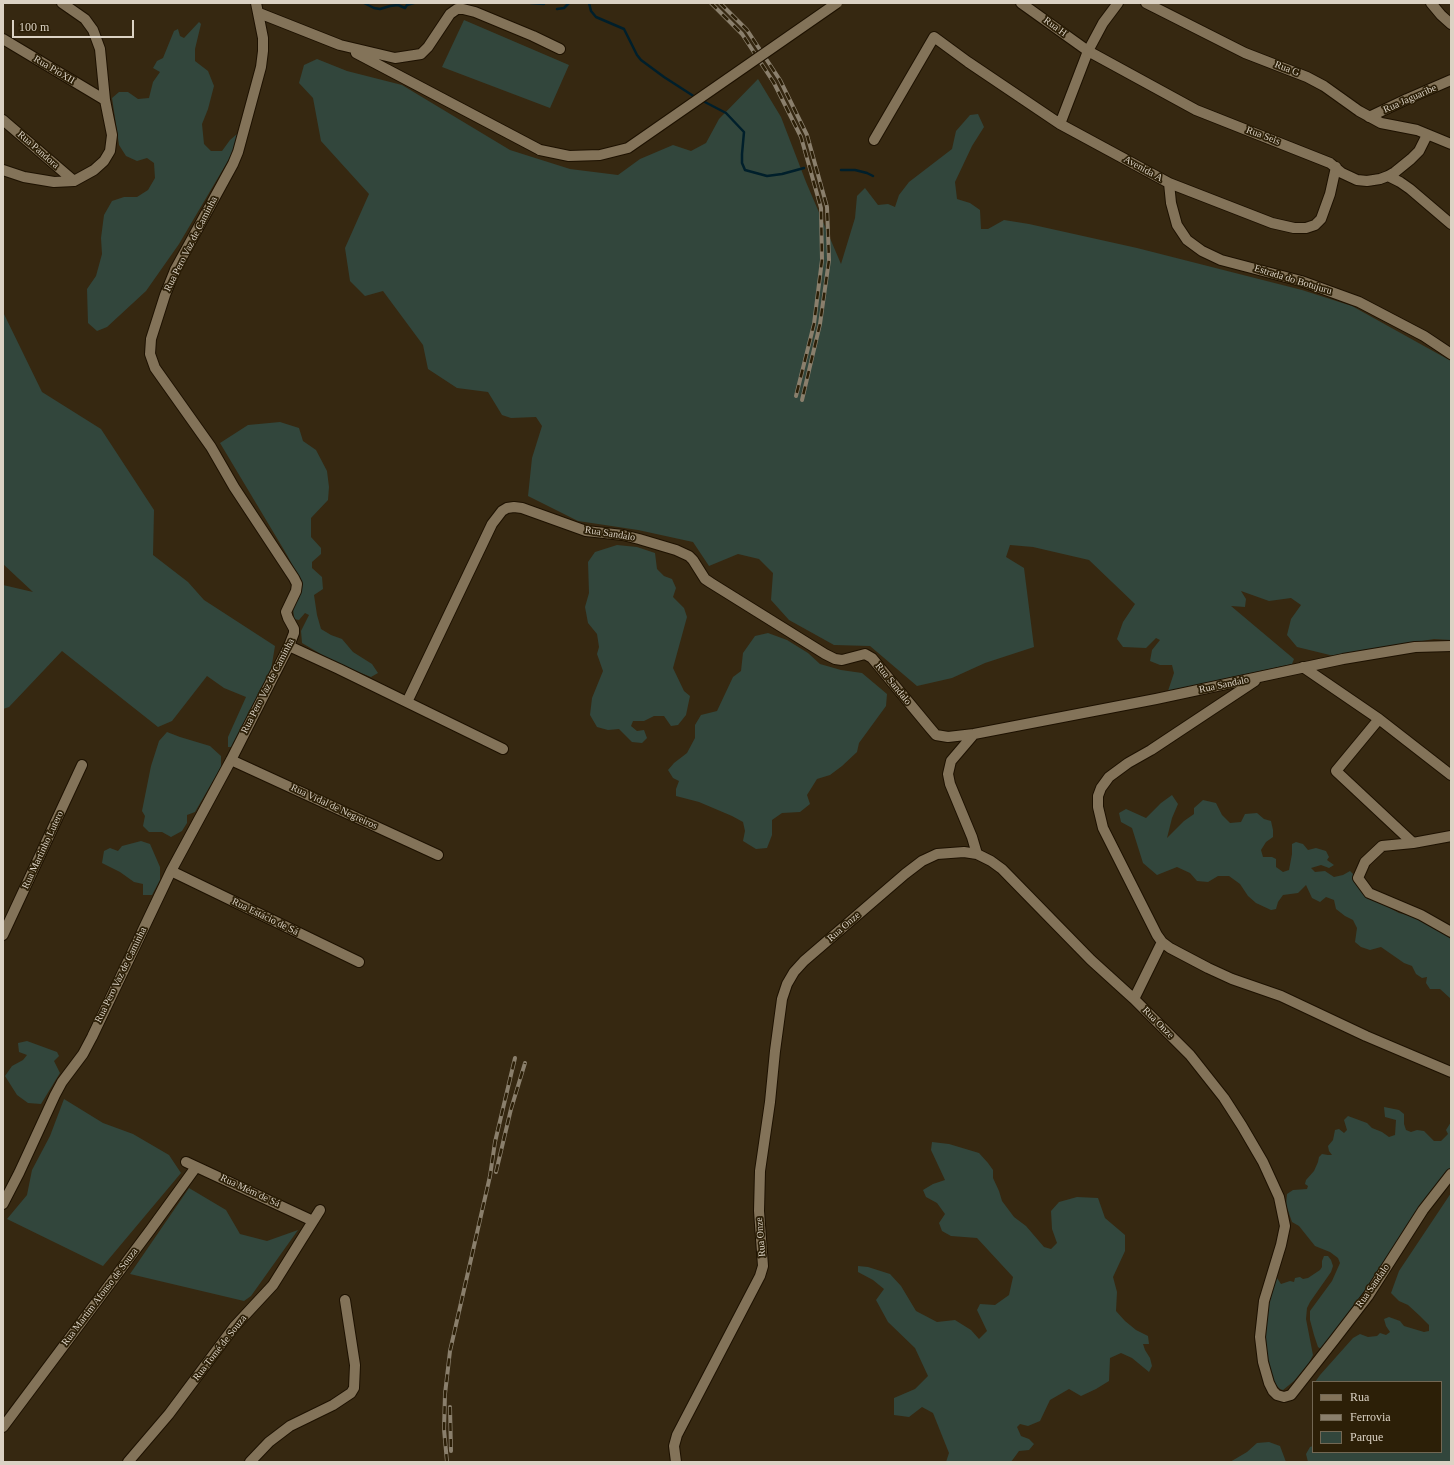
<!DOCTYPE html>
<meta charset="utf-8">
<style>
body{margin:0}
#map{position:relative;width:1454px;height:1465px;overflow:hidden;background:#362811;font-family:"Times New Roman",serif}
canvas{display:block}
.frame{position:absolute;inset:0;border:4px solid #dbd2c4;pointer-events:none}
.legend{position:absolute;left:1312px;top:1381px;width:130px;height:72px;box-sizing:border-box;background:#2c1f07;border:1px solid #726753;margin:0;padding:5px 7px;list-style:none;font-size:12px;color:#dbd2c4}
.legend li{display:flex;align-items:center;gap:8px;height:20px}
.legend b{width:20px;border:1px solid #726753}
.scale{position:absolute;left:12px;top:20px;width:122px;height:18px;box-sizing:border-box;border:2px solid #dbd2c4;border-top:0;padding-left:5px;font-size:12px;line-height:14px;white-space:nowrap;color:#dbd2c4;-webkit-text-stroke:3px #2c1f07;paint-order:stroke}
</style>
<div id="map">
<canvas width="1454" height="1465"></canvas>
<div class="frame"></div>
<ul class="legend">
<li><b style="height:5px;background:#837359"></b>Rua</li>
<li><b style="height:5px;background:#8a7f6c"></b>Ferrovia</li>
<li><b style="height:11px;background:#32463c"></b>Parque</li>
</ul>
<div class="scale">100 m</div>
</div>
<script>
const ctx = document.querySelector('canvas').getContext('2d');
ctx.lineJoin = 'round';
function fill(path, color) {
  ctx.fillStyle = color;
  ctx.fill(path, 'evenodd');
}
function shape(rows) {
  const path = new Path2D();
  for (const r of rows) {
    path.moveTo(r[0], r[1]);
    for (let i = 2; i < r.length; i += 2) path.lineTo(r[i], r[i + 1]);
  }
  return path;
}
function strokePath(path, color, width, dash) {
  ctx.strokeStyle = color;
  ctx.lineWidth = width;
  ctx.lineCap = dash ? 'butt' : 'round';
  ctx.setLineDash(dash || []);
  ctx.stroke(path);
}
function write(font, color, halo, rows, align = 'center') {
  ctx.font = font + ' "Times New Roman",serif';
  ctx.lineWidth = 3.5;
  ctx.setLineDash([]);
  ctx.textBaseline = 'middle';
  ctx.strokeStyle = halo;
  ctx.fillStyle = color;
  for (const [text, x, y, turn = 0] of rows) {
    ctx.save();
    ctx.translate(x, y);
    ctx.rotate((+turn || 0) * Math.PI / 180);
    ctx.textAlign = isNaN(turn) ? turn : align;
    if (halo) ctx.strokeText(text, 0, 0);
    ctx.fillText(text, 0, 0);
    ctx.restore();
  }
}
const green = shape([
 [464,20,569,65,550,108,442,67],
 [199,22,201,24,195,49,195,61,208,71,214,86,208,109,202,124,204,144,211,151,222,151,230,140,237,134,239,138,232,154,179,244,146,291,107,327,97,331,88,323,87,289,96,276,102,254,101,238,104,215,112,201,124,197,137,197,148,190,155,178,154,163,147,158,137,161,126,156,119,145,112,98,119,92,128,92,138,99,149,98,153,82,160,72,153,68,157,61,163,58,174,31,178,29,180,36,184,38],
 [317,59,347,71,402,85,510,150,570,169,618,175,640,159,673,145,691,151,706,143,719,119,758,79,781,117,806,182,841,264,855,218,857,196,865,188,878,205,888,204,895,207,899,195,909,182,952,149,956,131,970,115,978,114,984,127,972,146,955,182,957,199,970,203,980,210,981,229,988,229,1004,220,1029,224,1137,248,1302,290,1352,306,1451,361,1451,640,1434,639,1334,656,1297,647,1287,635,1291,619,1301,605,1291,598,1269,601,1241,591,1246,599,1245,607,1231,606,1294,659,1292,664,1168,691,1174,673,1172,665,1160,665,1150,661,1152,650,1160,640,1156,638,1146,648,1123,647,1117,639,1123,622,1135,604,1089,560,1033,547,1010,545,1006,557,1024,568,1034,647,985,663,952,678,917,686,870,646,834,645,789,620,771,600,773,573,759,559,738,554,709,566,693,542,638,530,578,521,528,496,532,458,542,426,536,417,511,418,502,415,488,392,457,388,428,369,423,345,383,291,365,296,350,281,345,248,369,194,321,141,313,98,299,83,304,65],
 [3,312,42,392,101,429,154,510,153,555,188,582,204,600,275,646,271,670,233,747,228,747,228,737,246,697,224,688,207,676,172,721,158,727,62,651,9,707,3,709,3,585,33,592,3,564],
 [280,422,299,428,303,441,316,450,327,471,329,487,328,500,311,518,311,537,321,548,321,554,312,562,312,568,322,577,323,589,314,595,317,615,321,629,331,635,342,639,353,652,372,664,378,673,371,677,336,663,302,643,301,631,309,615,305,613,299,620,294,619,293,607,301,581,287,555,220,443,248,425],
 [617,545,637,547,655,553,657,569,664,576,672,579,676,588,673,597,684,608,687,617,673,668,684,691,690,696,686,715,678,725,671,726,664,716,654,716,644,721,633,721,631,726,637,731,644,730,647,738,642,743,632,742,619,729,608,730,597,727,590,715,592,698,603,671,597,654,599,647,597,634,588,623,585,607,589,593,588,562,595,552],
 [768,633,787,640,808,653,820,664,841,670,862,673,887,694,886,706,859,743,857,752,842,766,830,775,817,779,807,795,810,804,800,812,782,813,772,820,772,835,767,848,756,849,743,841,745,831,743,822,732,816,699,802,676,796,676,789,679,781,673,778,668,770,674,763,687,753,695,738,695,725,701,715,717,711,733,677,741,671,743,653,755,636],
 [167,732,180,737,210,746,221,756,221,767,195,812,187,815,187,823,182,831,171,837,162,832,149,832,143,826,145,816,142,811,151,766,159,741],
 [1172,795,1178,804,1172,818,1167,838,1184,821,1194,814,1194,808,1203,800,1216,803,1222,815,1230,823,1241,822,1245,814,1257,813,1264,819,1271,821,1273,830,1273,837,1266,842,1261,850,1263,857,1272,857,1276,859,1276,867,1283,872,1289,870,1292,854,1292,844,1296,842,1303,844,1308,850,1316,848,1326,851,1329,857,1327,860,1334,865,1329,868,1321,865,1311,868,1315,872,1325,871,1334,877,1343,875,1350,871,1354,875,1372,898,1399,913,1412,916,1446,934,1451,940,1451,999,1440,989,1430,989,1426,983,1427,977,1422,978,1416,974,1412,966,1404,963,1381,947,1370,950,1361,947,1355,942,1357,928,1353,920,1345,916,1336,909,1334,900,1326,897,1320,902,1312,898,1306,885,1298,893,1283,895,1278,902,1276,909,1271,910,1256,903,1248,896,1240,884,1229,876,1218,876,1208,882,1197,881,1190,873,1177,867,1157,875,1143,863,1132,828,1121,822,1119,813,1126,809,1146,818,1161,803],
 [141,841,150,844,160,867,160,880,152,895,143,895,143,884,134,882,120,872,102,863,104,851,110,848,118,851,122,846],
 [27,1041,57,1052,59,1056,54,1061,60,1073,41,1104,28,1103,17,1095,5,1076,12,1066,23,1060,27,1055,19,1052,18,1043],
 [64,1099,103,1123,133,1134,169,1155,181,1173,103,1266,7,1219,27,1195,32,1170,50,1136],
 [1384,1107,1399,1110,1404,1114,1404,1124,1406,1130,1411,1132,1417,1130,1424,1131,1434,1141,1441,1141,1448,1134,1446,1130,1451,1122,1451,1168,1409,1226,1365,1296,1321,1349,1318,1347,1314,1335,1310,1320,1310,1311,1332,1281,1340,1263,1338,1258,1330,1252,1315,1246,1299,1226,1292,1222,1286,1205,1287,1194,1293,1190,1307,1189,1308,1186,1305,1184,1306,1180,1314,1171,1318,1162,1319,1157,1322,1154,1328,1155,1332,1155,1329,1151,1328,1146,1333,1140,1335,1130,1339,1129,1344,1133,1347,1130,1344,1120,1348,1116,1367,1123,1372,1128,1382,1132,1389,1137,1395,1135,1396,1120,1385,1117],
 [932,1142,949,1144,979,1153,988,1163,993,1170,993,1178,999,1191,1002,1201,1014,1217,1026,1226,1044,1247,1051,1249,1057,1243,1052,1229,1051,1211,1059,1202,1077,1197,1098,1198,1105,1218,1125,1235,1125,1251,1113,1277,1117,1292,1116,1311,1125,1321,1136,1330,1148,1336,1149,1344,1143,1344,1145,1350,1150,1358,1152,1366,1149,1372,1132,1358,1121,1353,1110,1358,1109,1381,1096,1389,1081,1396,1069,1389,1050,1400,1040,1421,1028,1426,1020,1424,1017,1427,1021,1436,1029,1439,1034,1444,1029,1450,1019,1451,1011,1462,946,1462,949,1453,933,1413,922,1407,909,1417,894,1415,894,1398,915,1389,928,1376,915,1348,888,1322,876,1300,884,1289,873,1280,858,1272,858,1266,868,1267,890,1274,901,1286,916,1311,937,1322,955,1320,971,1330,979,1339,987,1331,977,1310,980,1304,995,1305,1009,1295,1013,1277,977,1238,951,1236,942,1231,939,1223,945,1214,937,1203,926,1197,923,1190,933,1184,945,1180,931,1150],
 [189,1188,226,1210,240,1234,267,1241,298,1230,251,1296,244,1301,130,1274],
 [1451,1193,1451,1462,1308,1462,1306,1454,1310,1447,1313,1446,1313,1452,1331,1453,1333,1452,1441,1452,1441,1382,1315,1382,1320,1375,1353,1338,1360,1334,1368,1337,1377,1336,1380,1333,1386,1335,1390,1332,1386,1326,1384,1319,1389,1317,1400,1321,1404,1326,1424,1332,1429,1331,1429,1325,1420,1316,1408,1305,1399,1301,1391,1293,1399,1271],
 [1324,1256,1328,1256,1331,1260,1333,1266,1331,1272,1310,1302,1307,1308,1306,1319,1313,1355,1309,1363,1294,1381,1283,1390,1280,1389,1274,1383,1264,1347,1264,1335,1267,1326,1265,1321,1274,1280,1277,1278,1281,1284,1290,1281,1294,1282,1295,1278,1300,1277,1303,1279,1308,1278,1320,1270,1322,1267,1322,1261],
 [1269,1442,1280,1446,1286,1462,1230,1462,1247,1452,1257,1443]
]);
const stream = shape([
 [364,3,374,8,380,9,390,6,398,5,405,8,407,5,414,3],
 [531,3,544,4],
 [589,3,591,11,596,17,624,29,637,55,641,60,664,77,695,97],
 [557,9,564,8,569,3],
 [701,100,726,113,744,132,742,154,742,163,745,170,767,176,782,174,804,168],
 [841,170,855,170,867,173,873,176]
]);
const minor = shape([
 [1021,3,1088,51,1196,110,1330,163,1342,173,1357,180,1367,181,1380,179,1388,176,1395,172,1411,159,1419,151,1427,135],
 [1146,3,1245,53,1307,77,1324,86,1359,111,1381,123,1417,130,1451,144],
 [1431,3,1441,15,1451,24],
 [259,13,340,45,395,58,421,54,428,47,450,14,457,9,463,9,475,12,533,36,560,49],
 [3,39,105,100],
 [356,53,540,150],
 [1369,117,1407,99,1451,80],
 [3,120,74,181],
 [1060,124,1088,51,1103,23,1118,3],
 [874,140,934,37,968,62,1060,124,1169,183,1272,223,1294,228,1306,228,1315,225,1321,219,1330,194,1336,167],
 [3,170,24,177,54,182,74,181,94,170,104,161,110,151,112,135,105,100,100,49,93,30,85,19,62,3],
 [1388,176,1400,182,1410,189,1451,224],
 [1169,183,1171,203,1177,225,1187,240,1202,251,1221,260,1301,281,1359,302,1424,336,1451,354],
 [289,646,339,669,503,749],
 [1303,667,1379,719,1336,771,1413,843,1451,836],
 [1255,681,1151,750,1128,763,1109,777,1101,788,1098,796,1098,807,1103,828,1157,935,1162,942,1170,948,1208,968,1232,979,1281,996,1366,1036,1451,1072],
 [407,702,492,524,502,511,507,508,514,507,522,508,586,531,623,535,639,539,676,550,689,556,693,560,705,579,711,583,825,654,835,659,842,660,865,654,872,658,930,728,936,735,948,737,974,734,1156,699,1343,659,1415,647,1451,646],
 [1379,719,1451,775],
 [974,734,951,761,948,774,950,784,972,837,977,854],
 [231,760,438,855],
 [1413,843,1382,846,1365,862,1358,878,1369,893,1421,915,1451,932],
 [171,871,359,962],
 [3,935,82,765],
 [1134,999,1162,942],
 [186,1162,313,1221],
 [3,1204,19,1173,55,1095,62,1082,83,1054,92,1037,171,871,231,760,289,646,294,633,294,629,288,618,286,612,296,591,297,584,294,578,234,487,211,447,155,368,150,354,151,339,165,295,175,270,233,164,238,152,261,67,263,51,263,38,256,3],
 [3,1427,151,1229,196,1167],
 [128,1462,169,1414,234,1327,273,1285,320,1210],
 [250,1462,269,1442,290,1426,333,1405,351,1393,354,1388,355,1365,345,1300],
 [676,1462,674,1446,677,1435,760,1276,763,1266,759,1211,760,1171,770,1102,775,1051,782,999,787,984,794,972,804,961,905,874,922,861,937,854,964,852,977,854,991,861,1002,869,1091,960,1134,999,1190,1055,1224,1098,1242,1126,1263,1162,1279,1197,1285,1226,1281,1245,1264,1301,1260,1337,1263,1362,1269,1383,1273,1391,1277,1395,1284,1397,1291,1395,1335,1339,1368,1296,1423,1210,1451,1174]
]);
const rail = shape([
 [711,3,742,34,774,83,801,137,821,208,822,260,814,324,796,396],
 [720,3,747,30,780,80,807,135,827,207,829,260,820,324,802,400],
 [496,1172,511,1109,525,1063],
 [450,1407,451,1451],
 [447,1462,444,1429,445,1394,450,1351,490,1176,495,1142,515,1058]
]);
const minorBridge = shape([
 [540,150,569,156,600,155,628,148,837,3]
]);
const streetNames = [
 ["Rua H",1055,27,36],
 ["Rua G",1287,69,21],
 ["Rua PioXII",54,70,31],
 ["Rua Jaguaribe",1410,99,-24],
 ["Rua Seis",1263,136,21],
 ["Rua Pandora",38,150,41],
 ["Avenida A",1143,169,29],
 ["Rua Pero Vaz de Caminha",191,244,-63],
 ["Estrada do Botujuru",1293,280,17],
 ["Rua Sandalo",610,534,9],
 ["Rua Sandalo",893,684,51],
 ["Rua Sandalo",1224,685,-12],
 ["Rua Pero Vaz de Caminha",268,686,-63],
 ["Rua Vidal de Negreiros",334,807,25],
 ["Rua Martinho Lutero",43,850,-65],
 ["Rua Estácio de Sá",265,917,26],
 ["Rua Onze",844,927,-41],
 ["Rua Pero Vaz de Caminha",121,975,-64],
 ["Rua Onze",1158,1023,45],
 ["Rua Mém de Sá",250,1191,25],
 ["Rua Onze",761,1237,-95],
 ["Rua Sandalo",1373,1286,-55],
 ["Rua Martim Afonso de Souza",100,1297,-53],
 ["Rua Tomé de Souza",220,1348,-52]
];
fill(green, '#32463c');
strokePath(stream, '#001f2b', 2.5);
strokePath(minor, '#1d1100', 12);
strokePath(minor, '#837359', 10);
strokePath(rail, '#8a7f6c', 4);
strokePath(rail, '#2c1f07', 2.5, [8]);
strokePath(minorBridge, '#1d1100', 12, []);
strokePath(minorBridge, '#837359', 10);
write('10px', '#dbd2c4', '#2c1f07', streetNames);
</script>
